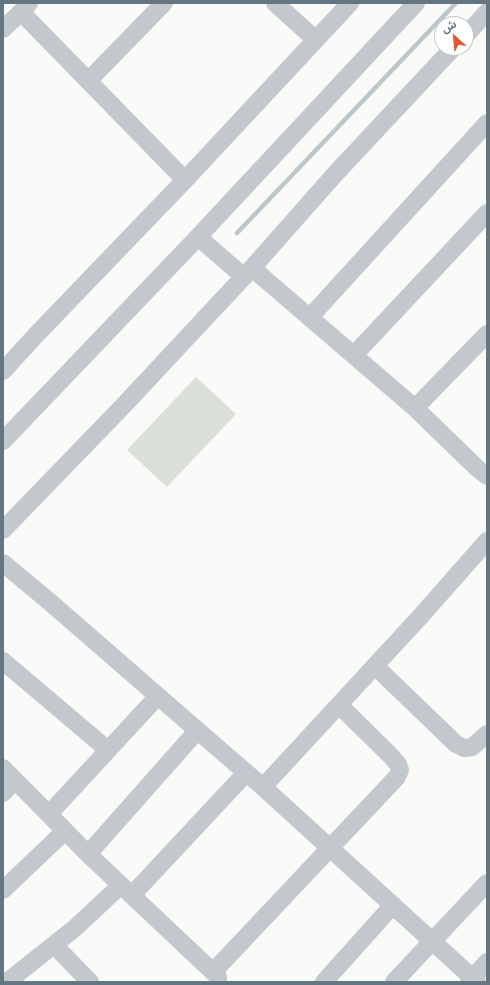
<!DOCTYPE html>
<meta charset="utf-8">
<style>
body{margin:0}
#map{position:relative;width:490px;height:985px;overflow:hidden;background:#fafaf8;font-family:"DM Sans","Noto Sans Arabic",sans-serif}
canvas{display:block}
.frame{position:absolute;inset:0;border:4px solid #657683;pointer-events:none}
.north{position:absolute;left:434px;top:16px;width:40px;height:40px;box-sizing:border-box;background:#fff;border:1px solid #c1c8cd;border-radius:50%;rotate:333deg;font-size:11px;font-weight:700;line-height:16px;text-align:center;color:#657683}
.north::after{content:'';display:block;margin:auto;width:14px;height:18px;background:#e4572e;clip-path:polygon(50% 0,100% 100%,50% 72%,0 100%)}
</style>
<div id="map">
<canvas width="490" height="985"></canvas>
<div class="frame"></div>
<div class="north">ش</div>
</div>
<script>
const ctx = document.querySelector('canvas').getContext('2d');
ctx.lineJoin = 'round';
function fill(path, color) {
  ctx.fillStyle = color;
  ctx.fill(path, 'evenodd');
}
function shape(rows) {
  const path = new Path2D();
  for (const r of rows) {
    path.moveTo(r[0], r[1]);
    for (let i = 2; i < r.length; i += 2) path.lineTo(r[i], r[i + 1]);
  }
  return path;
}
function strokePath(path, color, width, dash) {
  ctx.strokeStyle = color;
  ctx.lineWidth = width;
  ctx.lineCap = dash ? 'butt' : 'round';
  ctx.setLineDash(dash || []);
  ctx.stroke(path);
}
const green = shape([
 [196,377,236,414,167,487,127,450]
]);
const stream = shape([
 [237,233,456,3]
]);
const minor = shape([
 [275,3,316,40],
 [21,12,185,180],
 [3,29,21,12,29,3],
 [466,35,487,12],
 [88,81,164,3],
 [198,237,244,277],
 [252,268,415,408,478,469,487,476],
 [310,317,487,123],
 [354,355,487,213],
 [3,371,36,335,185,180,350,3],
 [415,408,487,334],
 [3,441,198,237,416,3],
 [3,530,124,405,252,268,336,173,453,48],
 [3,563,51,603,212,743,263,787,477,982],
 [3,661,108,750],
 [375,666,456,744,464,748,472,747,487,734],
 [3,768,88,854,213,972,218,977,218,980],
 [263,787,419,618,487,541],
 [3,793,15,780],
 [49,814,158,696],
 [88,854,197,731],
 [3,890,65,831],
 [132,895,246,773],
 [54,945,90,982],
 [213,972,397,777,400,770,398,764,389,754,339,705],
 [7,982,75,928,121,885],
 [324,982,393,905],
 [394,982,487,883],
 [469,982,487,962]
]);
fill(green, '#dadfd7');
strokePath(stream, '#bbc7cb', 4.5);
strokePath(minor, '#c3c8cc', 18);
</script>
